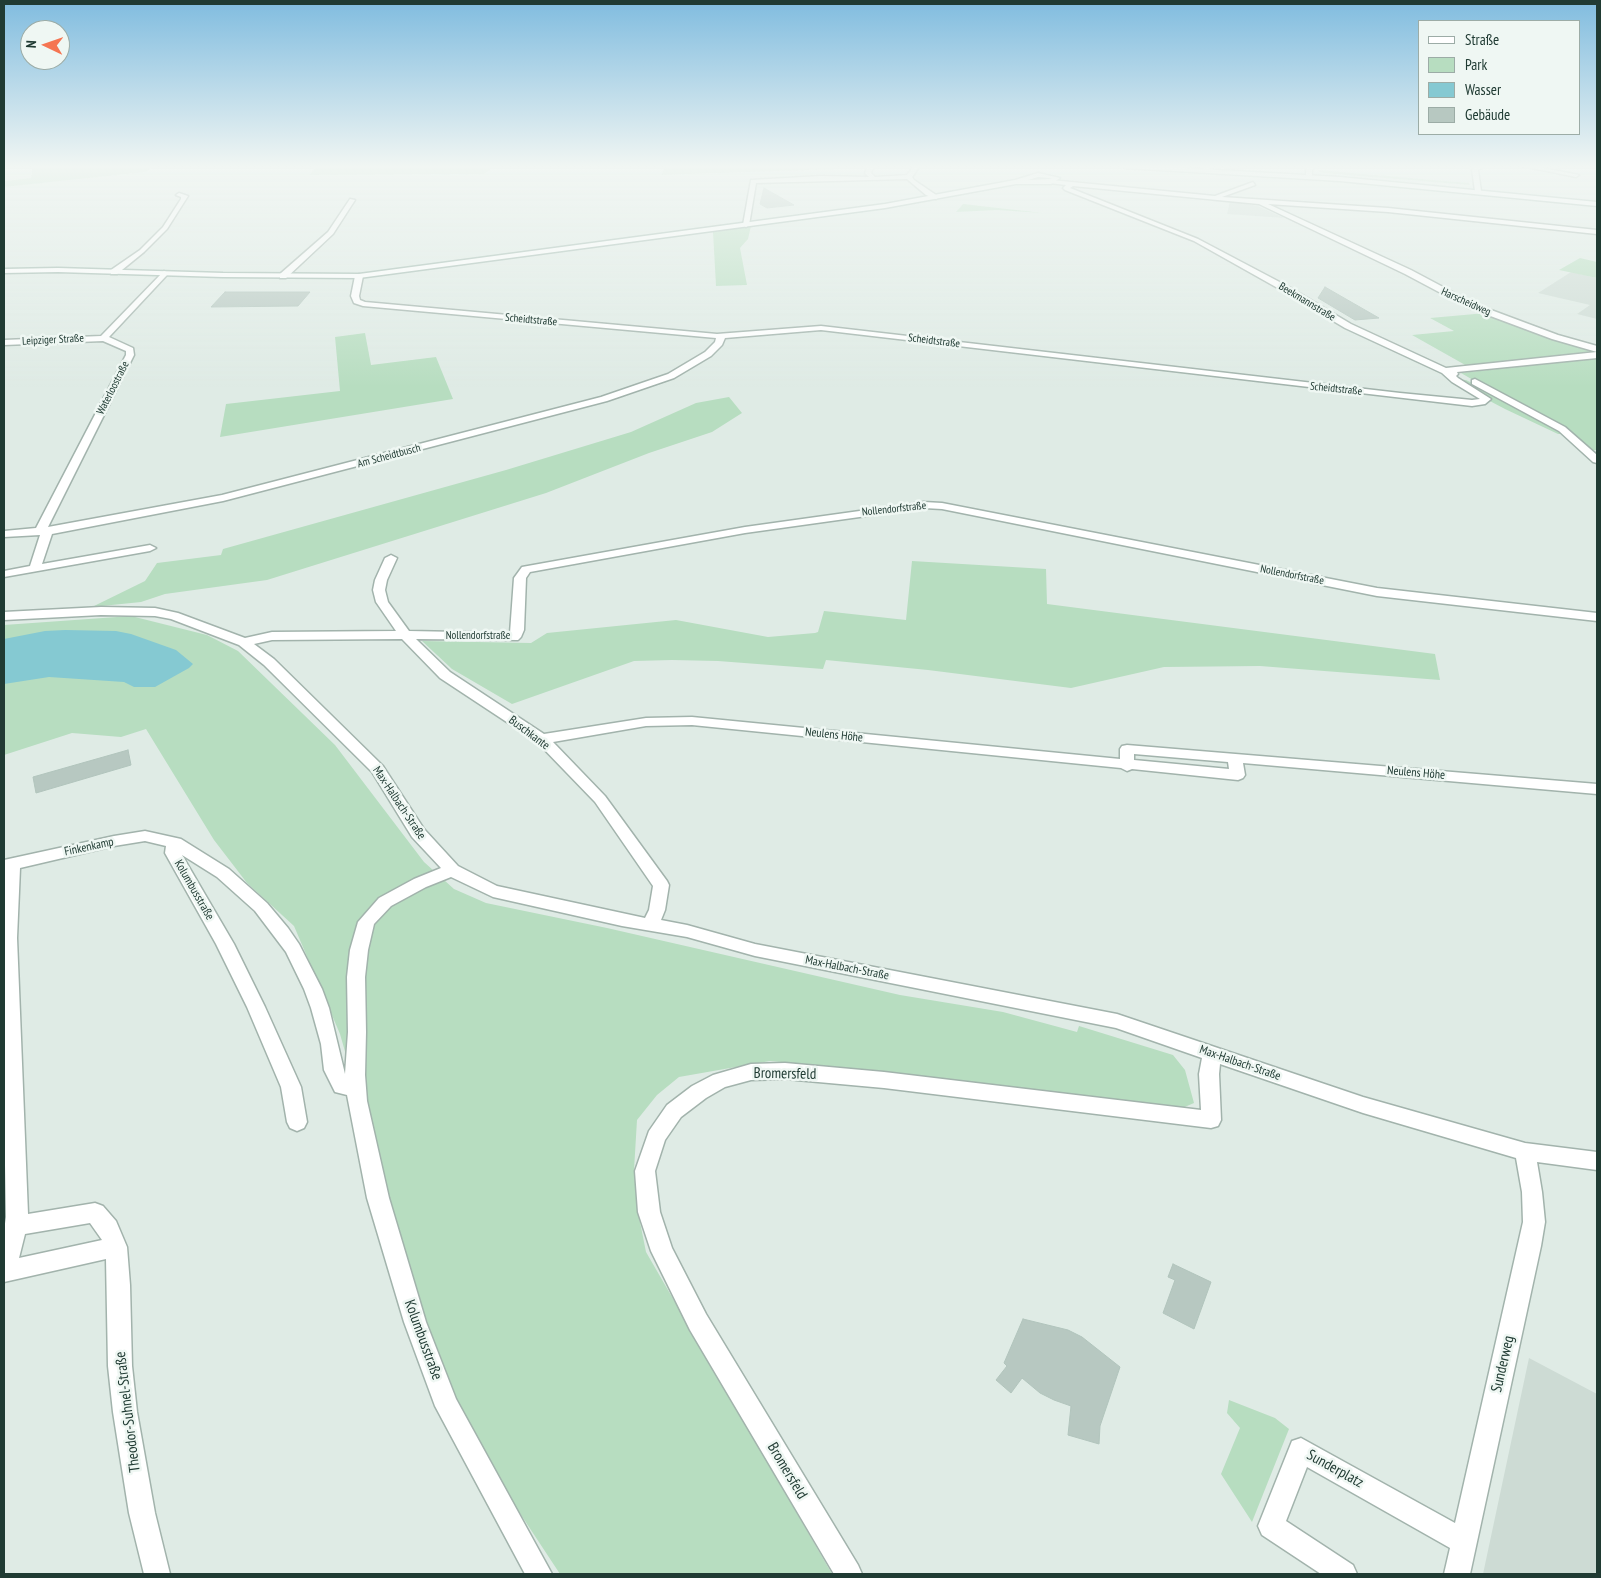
<!DOCTYPE html>
<meta charset="utf-8">
<style>
body{margin:0}
#map{position:relative;width:1601px;height:1578px;overflow:hidden;background:#dfebe5;font-family:"PT Sans Narrow",sans-serif}
canvas{display:block}
.frame{position:absolute;inset:0;border:5px solid #203b33;pointer-events:none}
.legend{position:absolute;left:1418px;top:20px;width:162px;height:115px;box-sizing:border-box;background:#eff7f3;border:1px solid #9caca6;margin:0;padding:6px 9px;list-style:none;font-size:15px;color:#203b33}
.legend li{display:flex;align-items:center;gap:10px;height:25px}
.legend b{width:25px;border:1px solid #9caca6}
.north{position:absolute;left:20px;top:20px;width:50px;height:50px;box-sizing:border-box;background:#eff7f3;border:1px solid #9caca6;border-radius:50%;rotate:273deg;font-size:14px;font-weight:700;line-height:20px;text-align:center;color:#203b33}
.north::after{content:'';display:block;margin:auto;width:18px;height:22px;background:#f57552;clip-path:polygon(50% 0,100% 100%,50% 72%,0 100%)}
</style>
<div id="map">
<canvas width="1601" height="1578"></canvas>
<div class="frame"></div>
<ul class="legend">
<li><b style="height:6px;background:#fff"></b>Straße</li>
<li><b style="height:14px;background:#b7ddc0"></b>Park</li>
<li><b style="height:14px;background:#85c9d2"></b>Wasser</li>
<li><b style="height:14px;background:#b7c8c1"></b>Gebäude</li>
</ul>
<div class="north">N</div>
</div>
<script>
const ctx = document.querySelector('canvas').getContext('2d');
ctx.lineJoin = 'round';
function fill(path, color) {
  ctx.fillStyle = color;
  ctx.fill(path, 'evenodd');
}
function shape(rows) {
  const path = new Path2D();
  for (const r of rows) {
    path.moveTo(r[0], r[1]);
    for (let i = 2; i < r.length; i += 2) path.lineTo(r[i], r[i + 1]);
  }
  return path;
}
function strokePath(path, color, width, dash) {
  ctx.strokeStyle = color;
  ctx.lineWidth = width;
  ctx.lineCap = dash ? 'butt' : 'round';
  ctx.setLineDash(dash || []);
  ctx.stroke(path);
}
function write(font, color, halo, rows, align = 'center') {
  ctx.font = font + ' "PT Sans Narrow",sans-serif';
  ctx.lineWidth = 5;
  ctx.setLineDash([]);
  ctx.textBaseline = 'middle';
  ctx.strokeStyle = halo;
  ctx.fillStyle = color;
  for (const [text, x, y, turn = 0] of rows) {
    ctx.save();
    ctx.translate(x, y);
    ctx.rotate((+turn || 0) * Math.PI / 180);
    ctx.textAlign = isNaN(turn) ? turn : align;
    if (halo) ctx.strokeText(text, 0, 0);
    ctx.fillText(text, 0, 0);
    ctx.restore();
  }
}
const built = shape([
 [1230,201,1258,206,1284,218,1227,214],
 [1571,272,1597,278,1597,319,1577,314,1590,305,1538,293],
 [1529,1358,1597,1394,1597,1574,1483,1574]
]);
const green = shape([
 [33,166,155,166,145,172,4,187,4,181,31,178],
 [317,166,495,166,484,174,309,175],
 [666,166,834,166,834,169,661,175],
 [1317,170,1469,183,1470,185,1323,173],
 [963,204,1043,213,997,210,956,212],
 [751,226,748,239,740,248,747,285,716,286,713,232],
 [1580,258,1597,262,1597,278,1559,270],
 [1486,313,1595,351,1594,354,1467,366,1412,335,1454,331,1430,318],
 [365,333,371,365,436,357,453,399,220,437,226,404,340,391,335,337],
 [1597,358,1597,450,1589,450,1580,442,1461,373],
 [1457,379,1466,380,1544,419,1567,434,1558,434,1505,409,1486,399],
 [729,397,742,413,712,432,649,453,546,493,267,580,165,594,141,602,92,607,145,581,157,563,221,555,223,549,506,470,631,432,696,403],
 [912,561,1046,569,1047,604,1435,654,1440,680,1260,666,1164,667,1071,688,928,670,826,660,823,669,718,661,672,660,634,661,512,704,452,669,422,641,531,643,547,633,676,620,768,637,815,633,818,632,824,611,906,620],
 [131,616,207,635,238,651,335,745,424,862,454,889,486,903,607,928,900,995,1003,1012,1077,1032,1079,1026,1173,1055,1185,1070,1194,1103,1180,1109,836,1067,770,1061,679,1077,657,1095,637,1120,634,1170,637,1207,646,1252,832,1574,560,1574,496,1477,452,1400,421,1317,340,1034,294,926,247,883,214,840,146,729,121,737,72,733,4,755,4,625],
 [1229,1400,1275,1418,1289,1429,1252,1522,1221,1474,1240,1428,1227,1413]
]);
const water = shape([
 [65,630,116,631,131,634,176,650,193,664,189,668,155,687,134,687,124,682,49,677,4,684,4,639,45,631]
]);
const building = shape([
 [764,188,794,205,767,208,760,204,764,188],
 [1325,287,1379,318,1355,320,1318,298,1325,287],
 [225,292,310,292,298,306,211,307,225,292],
 [128,750,131,765,36,793,33,777,128,750],
 [1173,1264,1211,1282,1194,1329,1163,1313,1175,1280,1168,1277,1173,1264],
 [1023,1319,1068,1330,1082,1337,1120,1367,1100,1426,1099,1444,1068,1435,1071,1406,1054,1400,1040,1393,1022,1378,1011,1393,996,1380,1007,1366,1004,1363,1023,1319]
]);
const street = shape([
 [868,166,874,166,871,173,875,177,907,175,914,166,920,166,912,177,914,180,939,197,936,199,926,195,907,179,756,183,749,225,746,227,743,225,751,180,821,176,869,177,865,173,868,166],
 [1199,166,1206,166,1213,170,1208,171,1199,166],
 [1310,166,1316,166,1312,170,1312,177,1309,179,1306,177,1306,169,1310,166],
 [1478,166,1485,166,1478,170,1481,191,1478,193,1475,191,1472,169,1478,166],
 [1522,166,1533,166,1579,175,1576,177,1522,166],
 [1051,180,1215,196,1253,182,1255,185,1222,197,1388,208,1597,230,1597,234,1388,212,1268,204,1411,270,1475,304,1558,335,1597,346,1597,352,1552,339,1469,308,1405,274,1259,204,1073,186,1070,188,1198,239,1289,287,1351,324,1446,368,1597,352,1597,358,1457,372,1458,374,1456,376,1458,378,1491,399,1485,404,1472,406,821,330,725,338,722,345,711,356,674,378,607,401,223,501,52,534,42,564,150,545,156,548,150,551,4,577,4,571,30,566,40,535,4,537,4,531,36,528,126,355,126,351,103,341,4,345,4,340,101,336,164,271,168,273,167,275,109,337,133,348,134,355,48,527,222,495,601,397,668,374,705,352,715,342,716,338,363,306,354,303,351,296,355,276,359,274,363,276,359,296,360,300,365,302,717,334,821,326,1400,393,1472,400,1480,399,1452,382,1442,373,1345,328,1283,291,1194,241,1065,190,1063,188,1066,185,1049,183,1051,180],
 [179,193,188,196,167,229,144,252,117,274,111,274,111,270,140,250,163,227,181,199,181,197,176,195,179,193],
 [350,199,355,200,333,234,286,278,280,278,280,274,328,232,350,199],
 [1475,379,1565,427,1597,455,1597,463,1593,462,1559,431,1472,384,1472,380,1475,379],
 [924,502,942,503,1377,588,1597,613,1597,621,1377,596,942,509,924,508,745,533,530,572,526,578,524,630,521,637,518,640,416,639,450,672,544,734,646,718,692,717,1120,759,1120,749,1122,746,1127,745,1597,784,1597,794,1243,763,1245,775,1243,778,1238,780,1132,769,1127,771,1121,768,692,725,646,726,553,742,605,796,667,881,669,885,665,910,661,920,687,925,755,944,1117,1014,1363,1097,1525,1143,1597,1152,1597,1170,1537,1162,1542,1192,1545,1222,1541,1246,1470,1574,1444,1574,1450,1548,1307,1467,1286,1521,1353,1565,1357,1574,1321,1574,1262,1535,1258,1526,1292,1441,1301,1438,1455,1523,1523,1222,1522,1192,1516,1158,1363,1113,1220,1064,1219,1074,1221,1120,1218,1126,1211,1128,884,1088,785,1079,751,1080,725,1087,706,1098,681,1117,665,1140,655,1171,660,1212,672,1248,706,1314,858,1565,862,1574,834,1574,690,1330,651,1251,638,1212,635,1171,649,1131,667,1105,692,1086,713,1075,751,1064,785,1063,884,1072,1201,1110,1199,1074,1202,1058,1116,1028,755,956,687,937,622,926,493,897,451,877,426,887,391,906,374,924,368,950,365,977,366,1032,365,1075,367,1101,389,1198,426,1322,456,1399,552,1574,525,1574,435,1406,404,1322,367,1198,347,1095,335,1092,324,1070,321,1044,311,1008,304,989,286,952,255,911,217,877,182,855,234,944,265,1007,301,1087,307,1122,304,1128,297,1131,290,1128,287,1122,281,1087,247,1007,216,944,165,853,166,846,145,841,114,846,20,868,17,938,28,1214,95,1203,103,1206,116,1221,127,1247,130,1285,132,1366,137,1412,155,1513,170,1574,144,1574,129,1513,113,1412,108,1366,106,1259,4,1282,4,1230,6,1217,4,1113,4,860,114,836,145,831,181,839,229,869,267,903,288,928,299,944,322,989,329,1008,345,1074,348,1032,347,977,350,950,358,922,379,898,414,879,441,868,412,837,372,772,264,665,239,645,171,619,155,616,101,615,4,620,4,612,101,607,155,608,178,613,245,638,272,632,396,631,376,602,373,590,375,580,385,558,391,555,397,558,387,580,385,590,388,602,409,631,510,633,514,578,522,567,745,527,924,502],
 [402,639,440,678,537,742,595,802,653,886,649,910,645,918,497,886,458,866,424,829,383,766,274,659,254,644,272,640,402,639],
 [1134,754,1228,762,1229,769,1134,760,1134,754],
 [90,1223,102,1240,19,1258,25,1234,90,1223]
]);
const secondary = shape([
 [1122,166,1149,166,1340,177,1597,202,1597,206,1340,181,1125,168,1122,166],
 [1038,173,1060,178,1051,184,1016,184,885,208,359,278,223,277,58,272,4,273,4,269,58,268,223,273,359,274,885,204,1015,180,1038,173],
 [1038,177,1049,178,1052,179,1028,180,1038,177]
]);
const farStreetnames = [
 ["Beekmannstraße",1307,302,31],
 ["Harscheidweg",1466,302,24],
 ["Scheidtstraße",531,320,5],
 ["Leipziger Straße",53,340,-3],
 ["Scheidtstraße",934,341,7],
 ["Waterloostraße",113,388,-63],
 ["Scheidtstraße",1336,389,6],
 ["Am Scheidtbusch",389,456,-15],
 ["Nollendorfstraße",894,509,-6],
 ["Nollendorfstraße",1292,575,11],
 ["Nollendorfstraße",478,636]
];
const streetNames = [
 ["Buschkante",529,733,37],
 ["Neulens Höhe",834,735,6],
 ["Neulens Höhe",1416,773,5],
 ["Max-Halbach-Straße",399,803,56],
 ["Finkenkamp",89,847,-12],
 ["Kolumbusstraße",194,890,60],
 ["Max-Halbach-Straße",847,968,11],
 ["Max-Halbach-Straße",1240,1063,19]
];
const nearStreetnames = [
 ["Bromersfeld",785,1074,1],
 ["Kolumbusstraße",423,1340,70],
 ["Sunderweg",1503,1364,-77],
 ["Theodor-Suhnel-Straße",128,1412,-97],
 ["Sunderplatz",1335,1469,29],
 ["Bromersfeld",787,1471,59]
];
fill(built, '#cddbd4');
fill(green, '#b7ddc0');
fill(water, '#85c9d2');
fill(building, '#b7c8c1');
strokePath(building, '#b1c4bc', 1);
strokePath(street, '#a2b3ac', 3);
strokePath(secondary, '#9eb7ad', 3);
fill(street, '#fff');
fill(secondary, '#fff');
const sky = ctx.createLinearGradient(0, 0, 0, 387);
sky.addColorStop(0, '#80bcdf');
sky.addColorStop(0.43, '#f1f6f3');
sky.addColorStop(1, '#f1f6f300');
ctx.fillStyle = sky;
ctx.fillRect(0, 0, 1601, 387);
write('11px', '#203b33', '#eff7f3', farStreetnames);
write('12px', '#203b33', '#eff7f3', streetNames);
write('15px', '#203b33', '#eff7f3', nearStreetnames);
</script>
